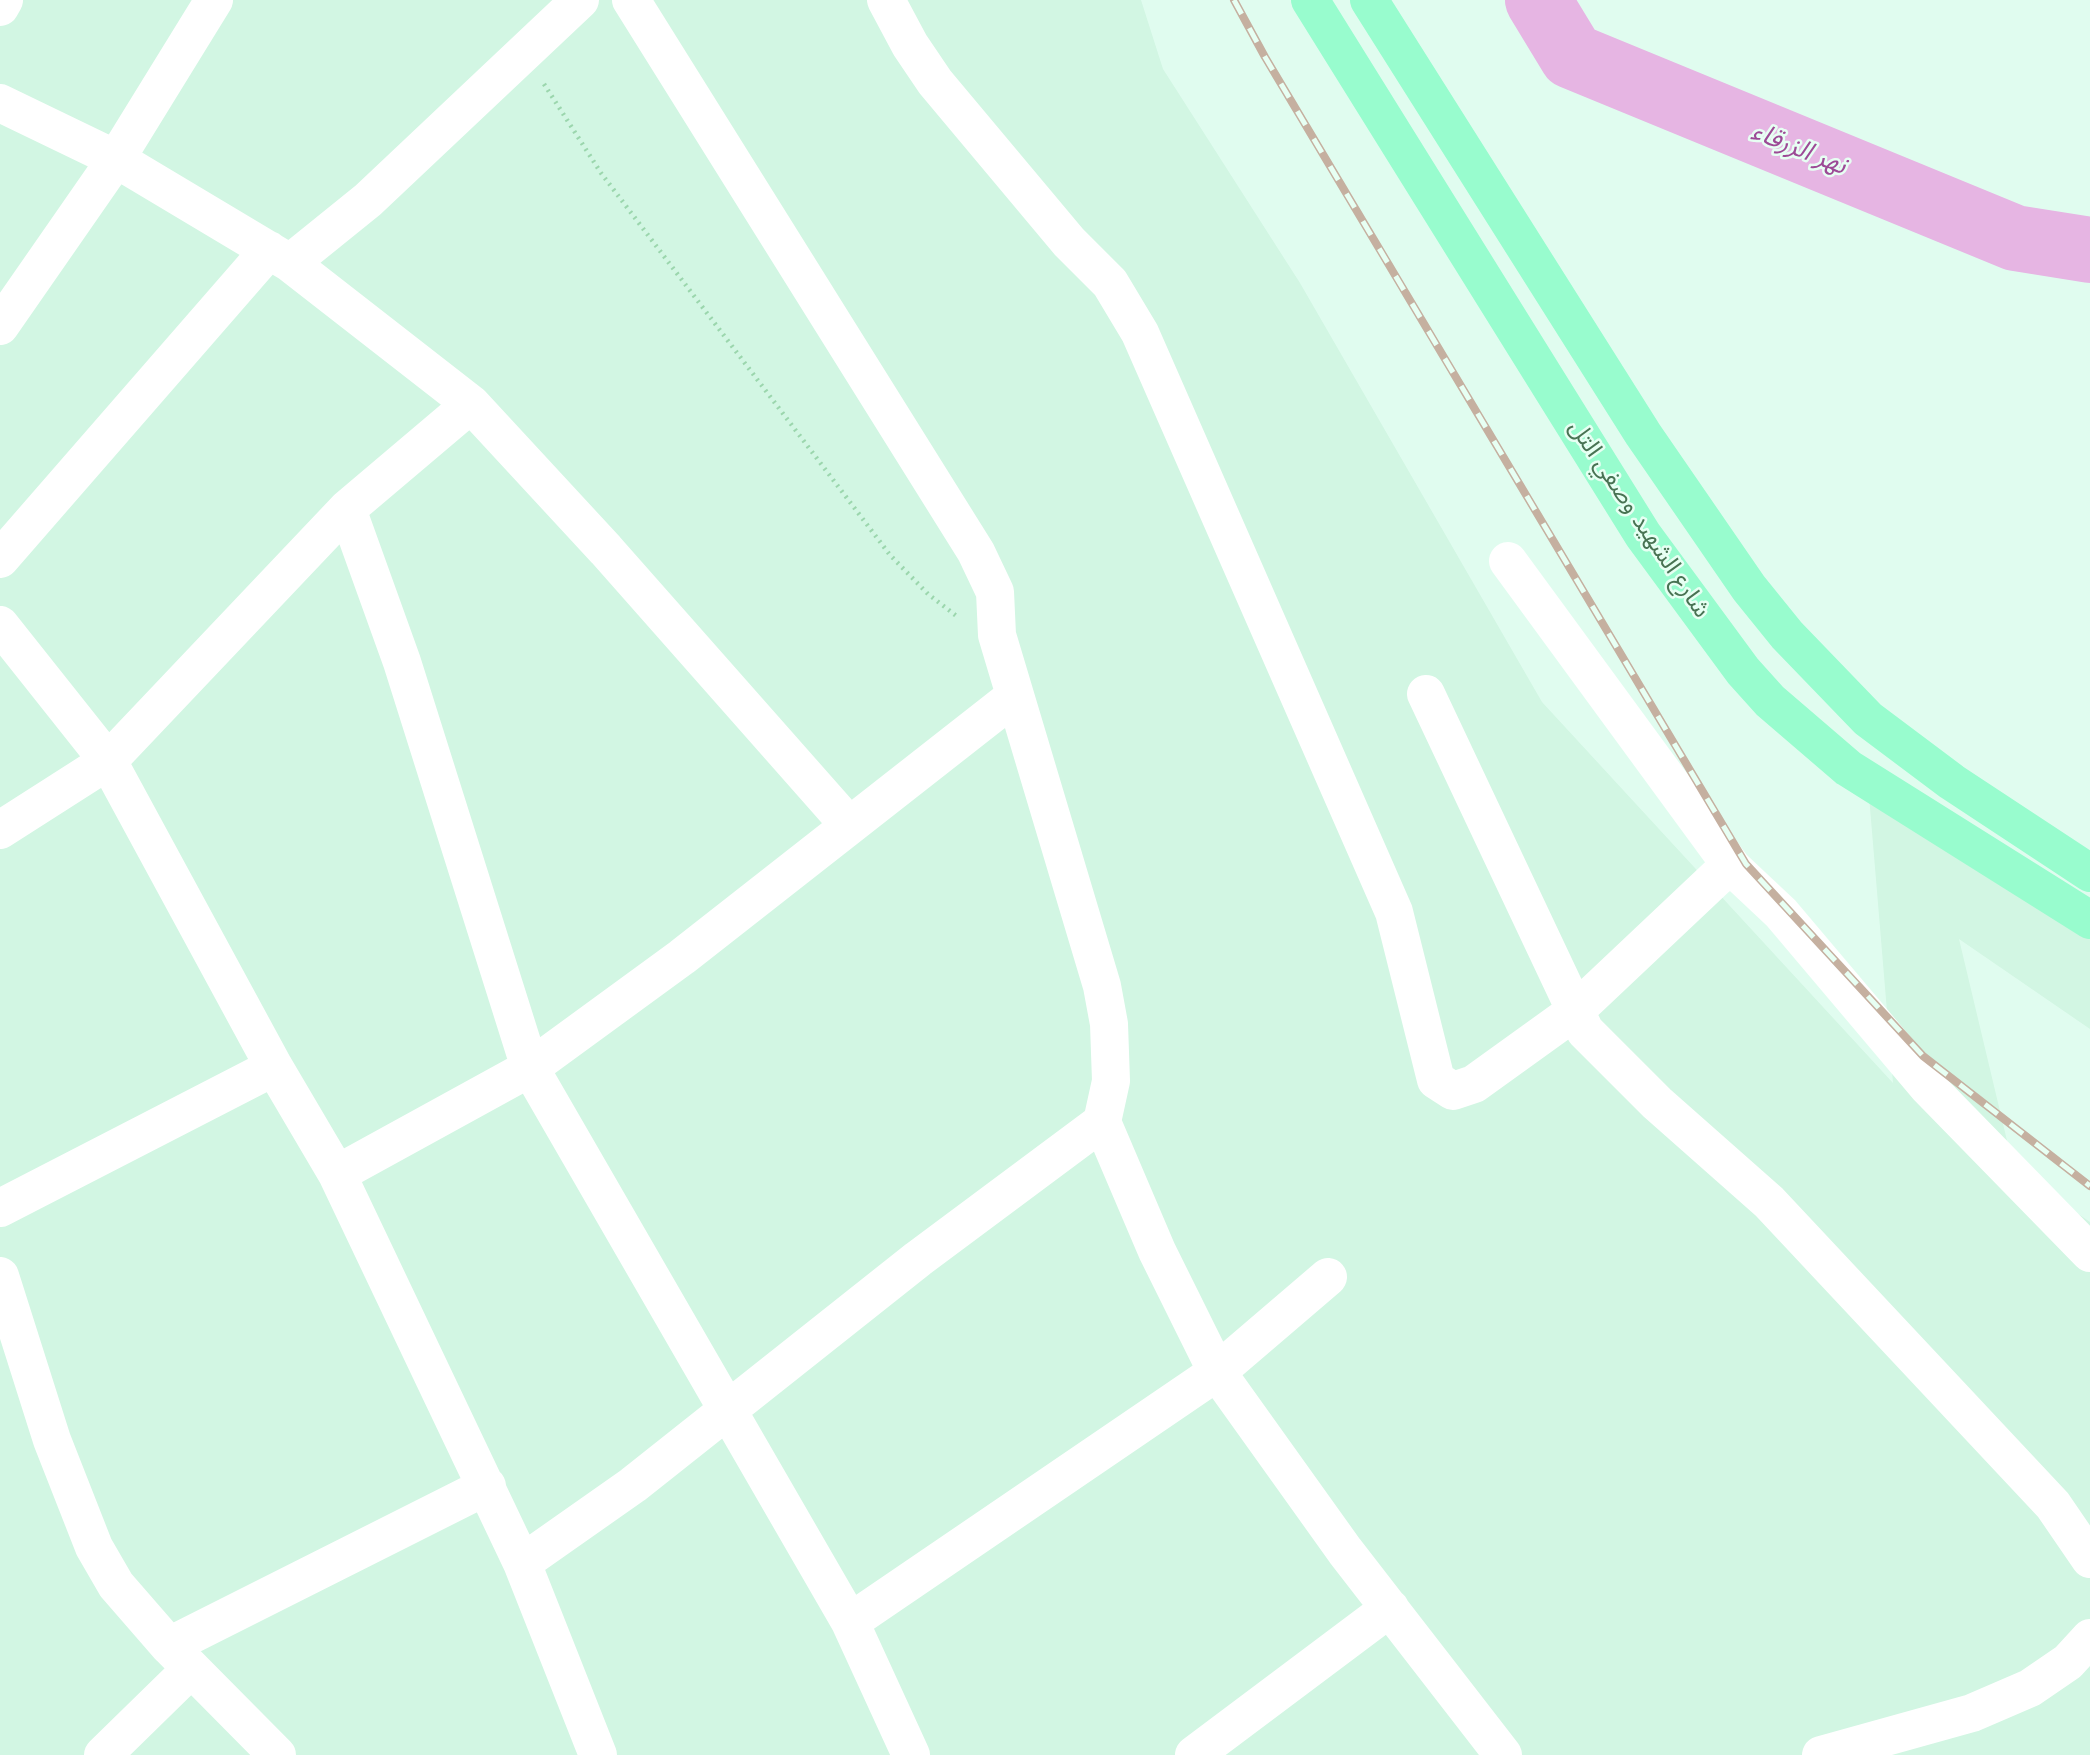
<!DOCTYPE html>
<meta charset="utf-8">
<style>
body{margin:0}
canvas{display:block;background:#e0fcef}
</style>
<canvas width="2090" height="1755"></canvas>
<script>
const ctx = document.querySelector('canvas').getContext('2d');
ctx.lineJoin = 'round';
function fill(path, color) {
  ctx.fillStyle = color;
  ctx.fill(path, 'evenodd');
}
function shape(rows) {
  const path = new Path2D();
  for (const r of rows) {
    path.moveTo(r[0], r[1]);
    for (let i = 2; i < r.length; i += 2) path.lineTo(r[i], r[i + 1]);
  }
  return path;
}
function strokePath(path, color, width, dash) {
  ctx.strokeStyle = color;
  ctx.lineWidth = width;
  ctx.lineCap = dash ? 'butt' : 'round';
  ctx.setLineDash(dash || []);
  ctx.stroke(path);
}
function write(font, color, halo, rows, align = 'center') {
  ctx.font = font + ' "Noto Sans","Noto Sans Arabic",sans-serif';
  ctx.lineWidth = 5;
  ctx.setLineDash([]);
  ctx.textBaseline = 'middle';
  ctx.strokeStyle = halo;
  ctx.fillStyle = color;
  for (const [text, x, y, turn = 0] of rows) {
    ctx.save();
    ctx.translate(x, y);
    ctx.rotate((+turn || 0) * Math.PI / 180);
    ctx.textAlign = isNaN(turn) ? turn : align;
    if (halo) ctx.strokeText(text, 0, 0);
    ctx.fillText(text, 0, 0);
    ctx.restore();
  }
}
const residential = shape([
 [0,0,1141,0,1163,69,1300,283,1542,702,1893,1083,1867,772,2090,916,2090,1029,1959,939,2014,1170,2090,1222,2090,1755,0,1755]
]);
const river = shape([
 [1538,0,1572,56,2015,238,2090,250]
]);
const path = shape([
 [544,84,601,173,890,555,928,594,959,618]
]);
const minor = shape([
 [631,0,976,552,995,592,997,635,1102,986,1109,1024,1111,1081,1102,1122,1157,1251,1217,1372,1345,1551,1503,1755],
 [886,0,910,45,935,82,1069,242,1110,283,1140,333,1394,912,1436,1080,1453,1091,1474,1084,1574,1012,1717,877,1732,867,1781,913,1928,1087,2090,1253],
 [0,7,4,0],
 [0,103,116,159,290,263,471,404,606,550,848,824],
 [290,263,368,200,580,0],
 [0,326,116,159,214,0],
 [347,509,402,662,530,1068,850,1622,911,1755],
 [0,559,269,250],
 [1508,561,1732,867],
 [0,625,108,761,274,1067,337,1174,522,1563,598,1755],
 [1426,694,1585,1031,1657,1103,1769,1202,2053,1505,2090,1559],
 [0,830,108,761,347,509,471,404],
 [337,1174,530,1068,682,957,1015,696],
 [0,1208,274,1067],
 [0,1276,52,1440,94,1547,116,1585,169,1646,277,1755],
 [522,1563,633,1485,918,1259,1102,1122],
 [850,1622,1217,1372,1328,1277],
 [169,1646,487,1486],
 [103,1755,191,1669],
 [1194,1755,1390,1608],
 [1821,1755,1972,1713,2030,1688,2068,1662,2090,1638]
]);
const primary = shape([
 [1310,0,1643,535,1743,671,1770,701,1848,768,2090,920],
 [1369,0,1643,434,1749,588,1787,635,1868,719,1952,782,2090,873]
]);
const rail = shape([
 [1234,0,1265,57,1746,864,1923,1056,2090,1186]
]);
const streetNames = [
 ["شارع الشهيد وصفي التل",1639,519,56]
];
const waterNames = [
 ["نهر الزرقاء",1799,149,22]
];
fill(residential, '#d2f6e3');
strokePath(river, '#e6b5e3', 66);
strokePath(path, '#9bd6ad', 4.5, [2, 5]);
strokePath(minor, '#fff', 38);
strokePath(primary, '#98fcce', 38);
strokePath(rail, '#c5b0a0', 8);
strokePath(rail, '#e7fff3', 5, [16]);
write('24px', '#487353', '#e7fff3', streetNames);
write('italic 26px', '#9c4a96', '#e7fff3', waterNames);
</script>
